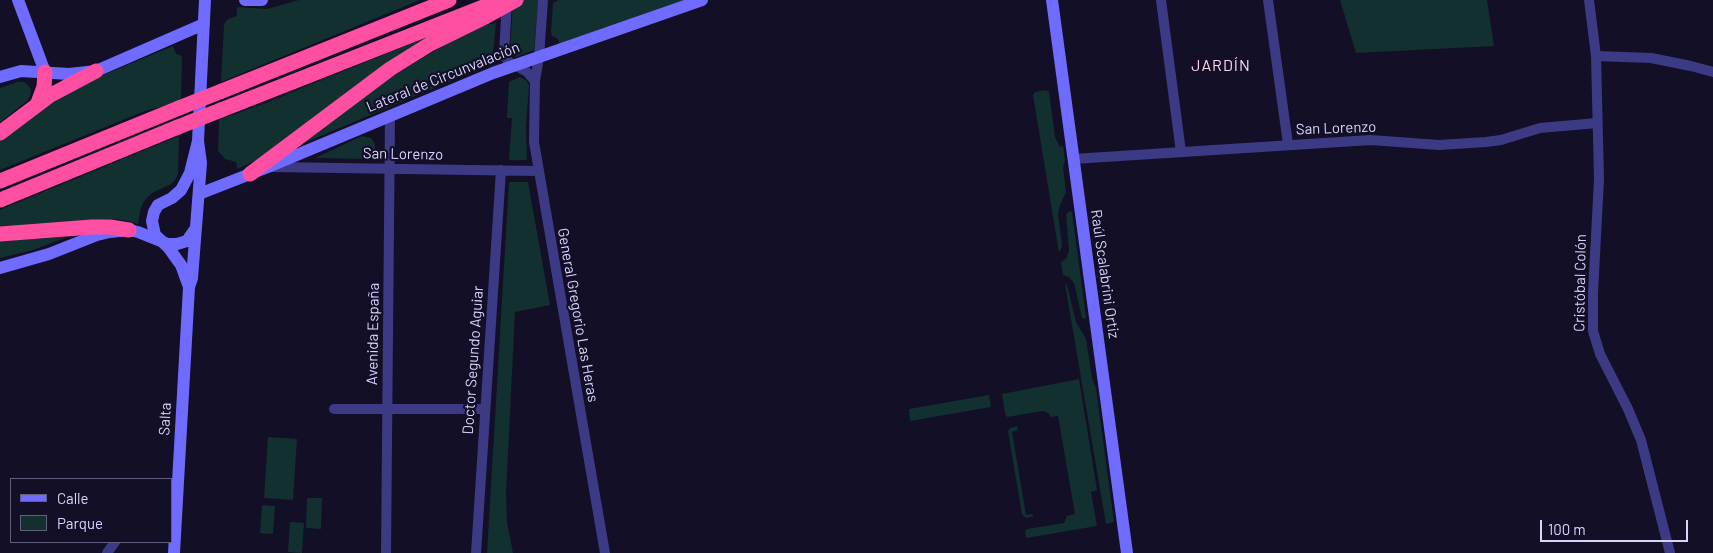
<!DOCTYPE html>
<meta charset="utf-8">
<style>
body{margin:0}
#map{position:relative;width:1713px;height:553px;overflow:hidden;background:#130f26;font-family:Barlow,sans-serif}
canvas{display:block}
.legend{position:absolute;left:10px;top:478px;width:162px;height:65px;box-sizing:border-box;background:#130f26;border:1px solid #625e7d;margin:0;padding:6px 9px;list-style:none;font-size:15px;color:#d9d4ff}
.legend li{display:flex;align-items:center;gap:10px;height:25px}
.legend b{width:25px;border:1px solid #625e7d}
.scale{position:absolute;left:1540px;top:520px;width:148px;height:22px;box-sizing:border-box;border:2px solid #d9d4ff;border-top:0;padding-left:6px;font-size:15px;line-height:18px;white-space:nowrap;color:#d9d4ff;-webkit-text-stroke:4px #130f26;paint-order:stroke}
</style>
<div id="map">
<canvas width="1713" height="553"></canvas>
<ul class="legend">
<li><b style="height:6px;background:#6f6bff"></b>Calle</li>
<li><b style="height:14px;background:#12302f"></b>Parque</li>
</ul>
<div class="scale">100 m</div>
</div>
<script>
const ctx = document.querySelector('canvas').getContext('2d');
ctx.lineJoin = 'round';
function fill(path, color) {
  ctx.fillStyle = color;
  ctx.fill(path, 'evenodd');
}
function shape(rows) {
  const path = new Path2D();
  for (const r of rows) {
    path.moveTo(r[0], r[1]);
    for (let i = 2; i < r.length; i += 2) path.lineTo(r[i], r[i + 1]);
  }
  return path;
}
function strokePath(path, color, width, dash) {
  ctx.strokeStyle = color;
  ctx.lineWidth = width;
  ctx.lineCap = dash ? 'butt' : 'round';
  ctx.setLineDash(dash || []);
  ctx.stroke(path);
}
function write(font, color, halo, rows, align = 'center') {
  ctx.font = font + ' Barlow,sans-serif';
  ctx.lineWidth = 4.5;
  ctx.setLineDash([]);
  ctx.textBaseline = 'middle';
  ctx.strokeStyle = halo;
  ctx.fillStyle = color;
  for (const [text, x, y, turn = 0] of rows) {
    ctx.save();
    ctx.translate(x, y);
    ctx.rotate((+turn || 0) * Math.PI / 180);
    ctx.textAlign = isNaN(turn) ? turn : align;
    if (halo) ctx.strokeText(text, 0, 0);
    ctx.fillText(text, 0, 0);
    ctx.restore();
  }
}
const green = shape([
 [299,0,420,0,221,82,224,24,228,19,237,16,237,7,267,9],
 [513,0,538,0,534,50,516,57,513,56,510,50],
 [559,0,684,0,560,44,557,38,552,36,551,32,553,3],
 [1340,0,1487,0,1494,46,1356,53],
 [496,23,493,54,489,60,475,68,456,79,304,143,343,109,406,68,458,37,485,25],
 [444,30,259,159,237,169,236,162,225,159,218,151,219,120,221,119,266,103],
 [173,46,176,54,180,55,182,58,181,98,179,100,164,106,145,111,0,170,0,138,23,120,84,83],
 [520,77,526,80,529,85,526,128,527,160,509,160,512,118,507,118,509,82],
 [17,82,24,82,29,86,31,90,30,96,27,101,0,122,0,88],
 [1046,90,1049,92,1055,137,1060,147,1063,146,1065,160,1063,168,1066,192,1060,205,1058,213,1062,246,1059,253,1033,95,1035,92],
 [179,136,178,174,176,179,171,184,152,193,144,201,140,211,138,224,125,220,112,219,0,229,0,210],
 [362,136,371,138,375,144,375,151,371,157,366,159,315,158],
 [509,182,528,182,550,305,515,312,506,494,507,522,513,553,487,553],
 [1070,211,1072,212,1086,317,1085,319,1082,318,1074,283,1069,277,1063,275,1061,262,1066,259,1069,251,1066,214],
 [67,237,33,250,0,258,0,241],
 [1065,284,1067,285,1076,322,1086,339,1092,378,1096,388,1114,522,1106,524],
 [1079,379,1097,490,1091,492,1097,526,1026,538,1025,531,1027,529,1064,523,1067,516,1075,514,1058,416,1051,417,1048,413,1043,411,1007,417,1005,413,1002,394],
 [989,395,991,407,910,421,909,409],
 [1017,426,1018,430,1012,432,1026,515,1032,514,1034,516,1027,518,1022,515,1008,431,1010,428],
 [268,437,297,439,293,500,264,498],
 [307,498,322,498,321,529,306,528],
 [262,505,275,506,273,534,260,533],
 [290,522,304,523,302,553,288,552]
]);
const street = shape([
 [543,0,539,57,535,81,534,142,605,553],
 [1161,0,1181,152],
 [1268,0,1288,144],
 [1589,0,1596,56,1599,179,1593,293,1593,331,1600,354,1628,409,1641,440,1670,553],
 [507,1,504,53,505,57,509,62,527,72,535,81],
 [1596,56,1651,58,1691,66,1713,72],
 [1073,159,1371,140,1439,145,1486,142,1501,140,1540,128,1597,123],
 [271,167,538,171],
 [334,409,485,409],
 [107,553,115,542],
 [386,553,390,115],
 [476,553,501,170]
]);
const secondary = shape([
 [18,0,45,72],
 [245,0,262,0],
 [1052,0,1127,553],
 [0,77,21,71,69,74,96,71,204,24],
 [199,194,268,167,493,73,702,0],
 [0,268,49,254,97,235,110,232,129,230,138,232,168,244,177,244,187,241,196,228],
 [189,287,181,265,168,247,155,235,152,221,154,212,158,205,172,198,181,190,190,173,198,141,205,0],
 [174,553,189,287,192,278,201,163,198,141]
]);
const highway = shape([
 [222,91,449,0],
 [38,103,44,87,45,72],
 [221,110,501,0],
 [0,133,49,96,96,71],
 [250,174,390,69,430,44,485,17],
 [0,181,179,108],
 [0,200,178,127],
 [0,234,92,227,110,227,129,230]
]);
const highwayBridge = shape([
 [485,17,516,0],
 [179,108,222,91],
 [178,127,221,110]
]);
const streetNames = [
 ["Lateral de Circunvalación",443,77,-22],
 ["San Lorenzo",1336,128,-2],
 ["San Lorenzo",403,154,1],
 ["Raúl Scalabrini Ortiz",1105,274,82],
 ["Cristóbal Colón",1580,283,-89],
 ["General Gregorio Las Heras",578,315,80],
 ["Avenida España",373,334,-89],
 ["Doctor Segundo Aguiar",473,360,-86],
 ["Salta",165,419,-87]
];
const neighbourhoodNames = [
 ["JARDÍN",1221,66]
];
fill(green, '#12302f');
strokePath(street, '#3d3a85', 10);
strokePath(secondary, '#6f6bff', 12);
strokePath(highway, '#ff4fa3', 15);
strokePath(highwayBridge, '#ff4fa3', 15);
write('15px', '#d9d4ff', '#130f26', streetNames);
ctx.letterSpacing = '1px';
write('16px', '#ffd6f0', '#130f26', neighbourhoodNames);
ctx.letterSpacing = '0px';
</script>
